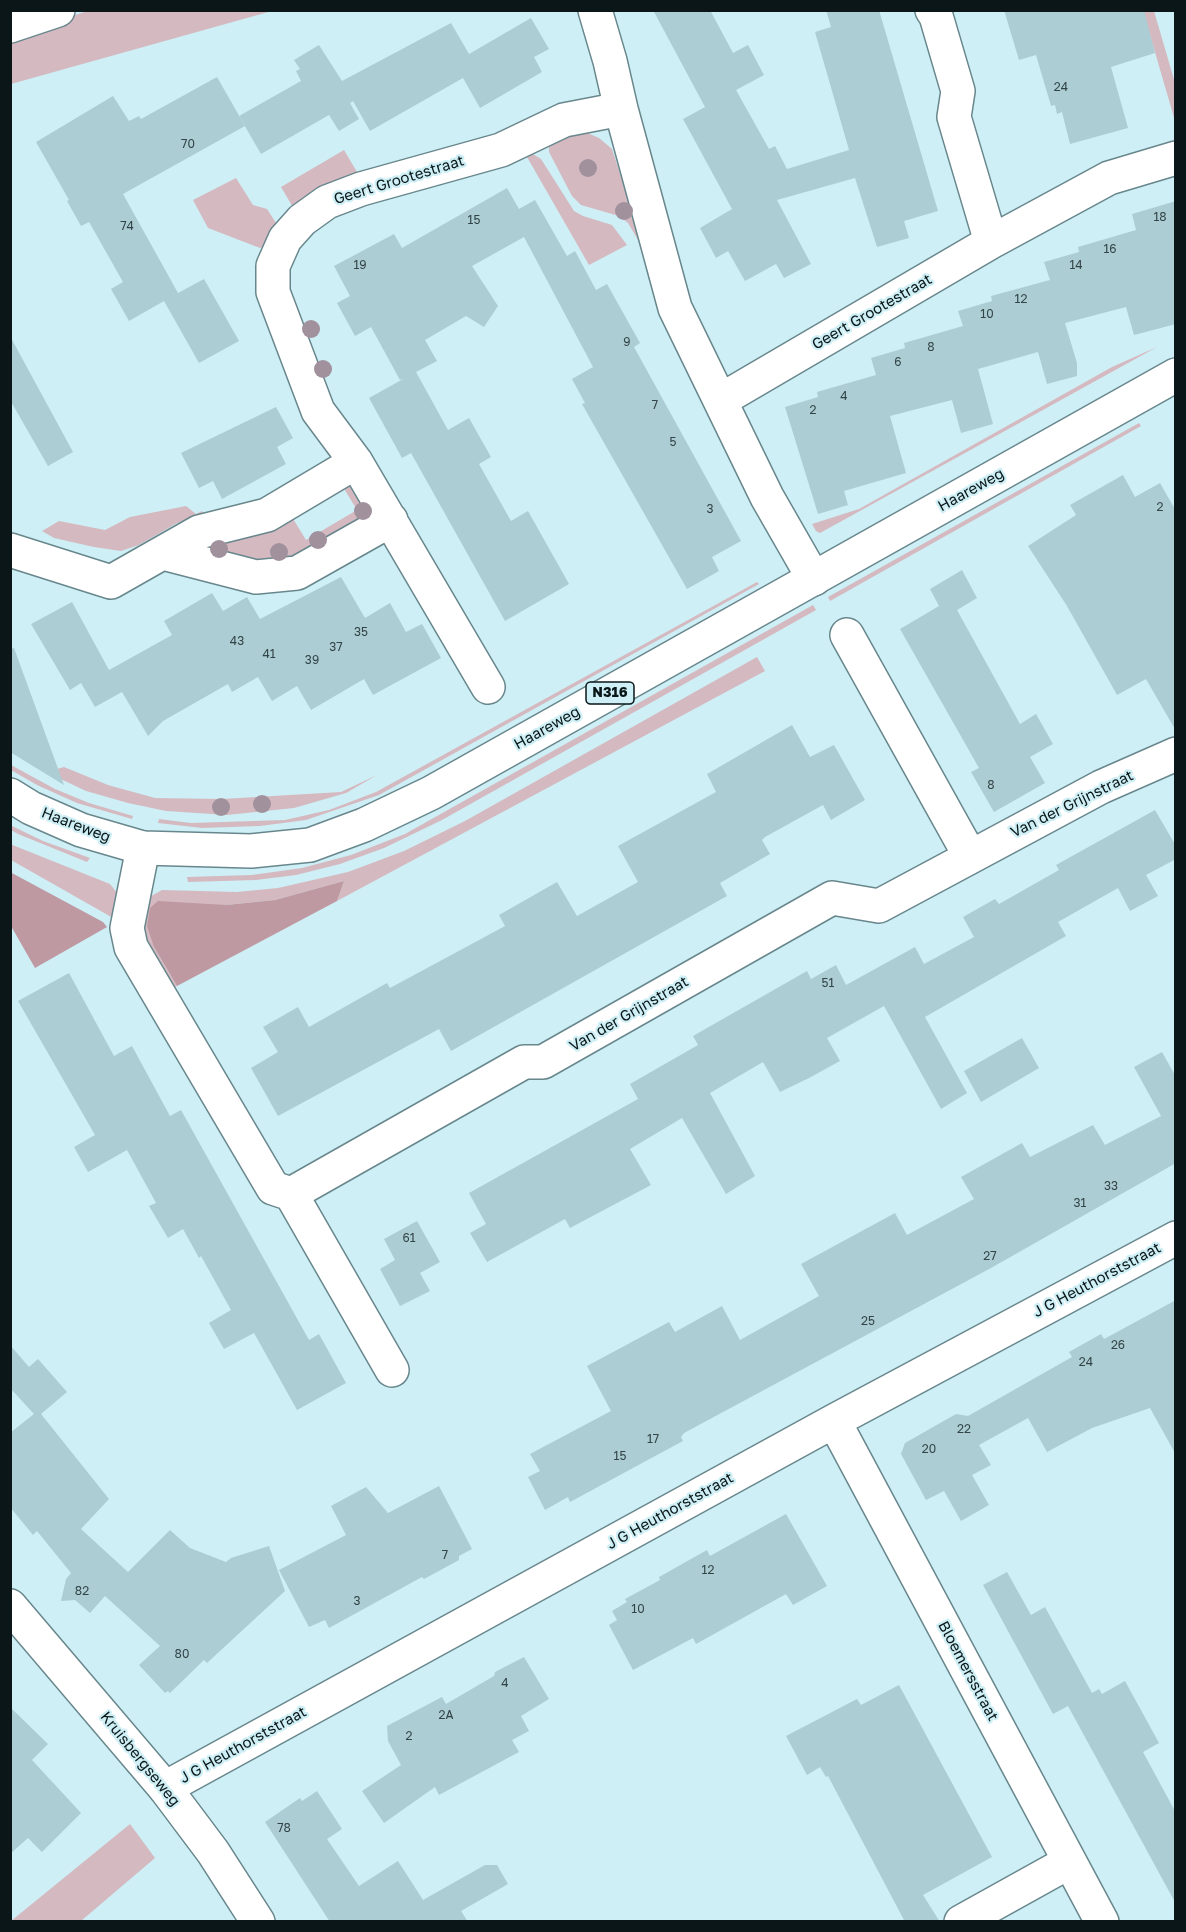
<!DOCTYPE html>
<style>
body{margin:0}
#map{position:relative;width:1186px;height:1932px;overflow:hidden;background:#ceeff5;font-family:"Golos Text",sans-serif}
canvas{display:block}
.frame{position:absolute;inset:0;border:12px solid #0a1618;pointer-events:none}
</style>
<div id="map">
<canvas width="1186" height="1932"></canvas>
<div class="frame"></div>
</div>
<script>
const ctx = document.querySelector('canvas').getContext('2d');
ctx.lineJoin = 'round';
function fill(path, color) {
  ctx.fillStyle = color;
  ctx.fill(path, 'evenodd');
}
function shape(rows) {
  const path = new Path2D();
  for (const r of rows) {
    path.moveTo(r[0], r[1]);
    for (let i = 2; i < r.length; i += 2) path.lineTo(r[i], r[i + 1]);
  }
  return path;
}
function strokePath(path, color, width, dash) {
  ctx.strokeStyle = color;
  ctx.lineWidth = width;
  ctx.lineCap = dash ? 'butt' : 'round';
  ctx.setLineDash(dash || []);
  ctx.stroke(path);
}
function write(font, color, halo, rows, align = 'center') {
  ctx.font = font + ' "Golos Text",sans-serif';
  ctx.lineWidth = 4.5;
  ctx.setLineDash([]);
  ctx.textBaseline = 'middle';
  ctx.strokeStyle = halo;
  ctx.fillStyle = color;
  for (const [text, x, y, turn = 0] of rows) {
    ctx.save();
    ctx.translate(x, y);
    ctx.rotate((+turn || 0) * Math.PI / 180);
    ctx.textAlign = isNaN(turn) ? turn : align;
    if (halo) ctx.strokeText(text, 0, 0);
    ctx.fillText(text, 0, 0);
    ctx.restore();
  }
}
const green = shape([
 [88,11,272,11,11,84,10,35],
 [1143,11,1154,11,1175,83,1175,121],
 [585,132,599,138,612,149,641,238,638,240,628,223,619,216,581,205,572,196,549,152,549,144,557,136],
 [344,150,357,172,294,209,281,187],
 [533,154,541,159,574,211,583,216,612,225,627,245,589,265,527,157],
 [236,178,253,205,267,209,278,226,266,246,260,248,208,228,193,200],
 [1157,347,820,533,816,531,812,524,859,509,1112,367],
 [1139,423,1141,426,830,601,828,597],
 [345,479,367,505,364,520,297,561,251,567,196,554,199,542,289,512,306,540,357,510,340,482],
 [186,506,196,514,202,511,207,518,177,523,139,545,121,551,94,547,54,538,42,531,59,521,105,530,130,517],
 [757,582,759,584,379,795,306,820,260,826,202,828,158,823,159,819,191,823,285,820,329,810,376,792],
 [813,605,816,610,442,820,384,848,340,864,296,875,256,880,188,882,187,877,252,875,302,868,351,855,405,834],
 [757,657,765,671,337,901,344,881,275,900,226,905,154,947,177,986,170,991,141,930,144,900,162,890,237,892,278,888,348,872,404,851,465,821],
 [11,765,55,789,89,803,133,816,132,819,77,803,37,785,11,770],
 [64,767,108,785,155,798,222,799,341,792,377,775,346,793,294,808,227,815,166,811,128,803,86,791,46,772],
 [10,825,43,841,90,858,87,862,18,834,11,830],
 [10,844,110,884,118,894,113,918,11,860],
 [130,1824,155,1858,81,1921,11,1921]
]);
const forest = shape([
 [10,872,103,922,107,927,35,968,11,926],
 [344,881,337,901,177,986,154,947,147,926,150,908,158,901,226,905,275,900]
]);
const building = shape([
 [653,10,710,10,733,53,748,45,764,75,736,90,769,149,775,146,787,169,849,150,815,32,831,27,826,10,879,10,938,211,904,221,909,238,877,247,855,178,777,200,811,264,784,278,776,264,745,281,728,251,716,258,700,228,732,209,683,119,705,107],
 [1004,10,1144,10,1155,53,1111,67,1128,128,1070,144,1062,112,1057,114,1055,105,1051,106,1036,55,1019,60],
 [531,18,549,49,534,57,542,72,480,108,463,78,370,131,353,101,350,103,359,119,339,131,329,115,261,154,239,116,301,81,296,71,300,69,294,60,319,45,342,81,451,23,469,54],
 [217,77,245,126,123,194,178,293,204,279,239,341,199,363,164,301,129,321,111,289,123,282,89,222,81,226,67,201,69,200,36,142,113,96,129,121,139,116,141,119],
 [507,188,519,209,535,200,567,256,575,251,596,290,607,284,640,343,634,347,741,541,712,557,719,571,687,589,582,404,585,403,572,379,593,367,524,237,472,266,498,306,484,327,466,316,425,340,437,361,416,372,448,430,469,418,491,457,479,464,511,521,528,511,569,584,505,621,411,453,402,458,369,398,405,378,400,380,371,327,355,336,337,303,350,296,334,266,394,234,402,248],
 [1176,201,1176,324,1134,335,1126,307,1065,323,1077,363,1077,376,1047,384,1038,352,978,369,993,424,961,433,952,400,890,416,906,473,844,491,848,505,818,514,785,407,818,397,817,392,876,375,871,358,905,348,904,343,963,326,958,311,992,301,991,296,1050,280,1044,262,1079,252,1078,247,1136,230,1132,214],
 [10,336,73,452,48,466,10,400],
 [276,407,293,438,277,447,286,464,222,499,213,481,199,488,181,453],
 [1123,475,1135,497,1160,483,1176,511,1176,731,1146,679,1117,695,1067,606,1028,546,1076,515,1070,505],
 [962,570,977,598,957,610,1020,724,1036,714,1053,744,1030,757,1045,783,994,812,971,772,979,768,900,629,939,606,930,589],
 [341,577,365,618,390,603,406,632,422,624,441,658,373,695,364,679,311,710,297,686,272,701,258,677,232,692,228,684,163,721,148,736,112,675,122,692,95,707,81,683,70,690,31,624,72,602,109,670,172,635,164,621,212,593,223,611,247,597,260,619],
 [14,648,64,785,10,752,10,649],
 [792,725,810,757,834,745,865,800,831,820,823,805,765,837,762,840,770,854,720,883,727,896,451,1051,439,1029,278,1116,251,1068,278,1052,263,1027,298,1007,309,1027,387,983,390,988,505,926,499,915,557,882,577,916,638,882,618,846,716,792,707,774],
 [1155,810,1176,846,1176,859,1146,875,1158,896,1130,911,1118,888,1058,922,1066,936,925,1017,967,1093,941,1109,884,1006,827,1038,840,1061,809,1078,780,1092,763,1062,710,1093,755,1176,726,1194,682,1118,630,1149,651,1185,570,1228,565,1219,487,1262,470,1233,486,1224,469,1193,638,1099,630,1084,698,1045,693,1036,807,971,811,979,836,965,846,985,915,947,924,964,974,937,963,917,995,899,999,904,1059,870,1056,865],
 [69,973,114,1056,132,1046,170,1116,181,1110,309,1340,319,1334,346,1383,297,1410,254,1333,224,1349,209,1323,231,1310,201,1256,199,1258,183,1229,168,1238,149,1206,156,1203,127,1150,88,1172,74,1147,95,1135,18,1001],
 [1022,1038,1039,1068,981,1102,964,1071],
 [1162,1052,1176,1077,1176,1163,991,1268,684,1433,681,1437,683,1441,570,1502,568,1497,545,1510,528,1477,540,1471,530,1454,611,1411,587,1366,669,1322,675,1332,722,1306,740,1340,819,1296,801,1264,895,1213,907,1235,974,1199,961,1177,1022,1143,1030,1157,1093,1125,1105,1145,1161,1116,1134,1067],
 [417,1221,440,1262,420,1273,430,1291,400,1306,380,1269,395,1260,384,1239],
 [1176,1300,1176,1455,1150,1408,1092,1428,1047,1452,1028,1418,979,1445,991,1465,972,1475,989,1505,961,1521,944,1491,926,1500,901,1454,905,1443,956,1414,968,1416,1072,1357,1069,1352,1101,1334,1104,1339],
 [10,1345,29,1367,38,1359,67,1392,41,1414,109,1499,81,1529,128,1572,170,1530,190,1548,226,1562,231,1558,269,1546,285,1591,207,1663,204,1660,170,1693,168,1691,165,1693,139,1665,160,1646,105,1596,90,1613,75,1600,61,1601,66,1579,71,1573,37,1531,33,1535,10,1507,10,1433,34,1414,10,1388],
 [439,1486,472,1549,459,1556,459,1560,424,1579,422,1577,329,1628,325,1620,309,1627,279,1570,346,1535,331,1506,366,1487,388,1513],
 [786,1514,827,1586,793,1605,786,1594,696,1644,693,1638,633,1670,609,1625,617,1620,612,1611,627,1602,625,1599,660,1580,659,1577,707,1550,710,1556],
 [1007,1572,1031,1615,1045,1607,1092,1693,1099,1689,1102,1694,1125,1681,1159,1743,1143,1752,1176,1813,1176,1904,1068,1706,1053,1714,983,1585],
 [524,1657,549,1699,521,1716,529,1731,512,1740,519,1752,439,1795,435,1787,384,1823,362,1791,401,1765,388,1741,387,1726,442,1697,446,1704,494,1676,495,1672],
 [899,1685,992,1857,923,1895,940,1922,905,1922,828,1776,826,1777,820,1767,807,1775,786,1736,857,1699,861,1705],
 [10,1707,48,1744,32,1760,81,1813,42,1852,28,1838,10,1854],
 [317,1791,342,1829,327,1839,359,1886,398,1861,423,1900,485,1865,497,1865,508,1884,461,1911,468,1922,330,1922,265,1822,300,1798,302,1801]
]);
const street = shape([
 [595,10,610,61,621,109],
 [10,26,58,10],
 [991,242,1109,178,1176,158],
 [721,400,991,242,954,117,958,91,936,16,932,10],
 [356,462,318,411,273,292,273,266,285,239,302,220,327,202,361,189,501,150,564,120,621,109,675,308,767,497,814,579],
 [10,550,111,582,199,532,267,515,356,462,488,687],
 [163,553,256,577,297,573,391,520],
 [847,635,970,856],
 [143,848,127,928,131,947,273,1188,291,1194,524,1062,543,1062,832,898,879,906,1101,787,1176,754],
 [291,1194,392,1370],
 [834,1421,1102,1922],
 [165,1788,834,1421,1176,1238],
 [961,1922,1069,1862]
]);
const secondary = shape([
 [10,1606,165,1788,213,1852,258,1922]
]);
const primary = shape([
 [10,795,31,808,81,830,143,848,251,851,310,845,364,825,431,793,1176,375]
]);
const trees = [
 [588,168],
 [624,211],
 [311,329],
 [323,369],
 [363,511],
 [318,540],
 [219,549],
 [279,552],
 [262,804],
 [221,807]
];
const numberNames = [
 ["24",1061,87],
 ["70",188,144],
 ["18",1160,217],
 ["15",474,220],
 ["74",127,226],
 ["16",1110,249],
 ["19",360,265],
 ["14",1076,265],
 ["12",1021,299],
 ["10",987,314],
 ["9",627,342],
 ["8",931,347],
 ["6",898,362],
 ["4",844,396],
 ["7",655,405],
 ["2",813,410],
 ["5",673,442],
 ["2",1160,507],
 ["3",710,509],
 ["35",361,632],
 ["43",237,641],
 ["37",336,647],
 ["41",269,654],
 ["39",312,660],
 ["8",991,785],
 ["51",828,983],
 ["33",1111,1186],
 ["31",1080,1203],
 ["61",409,1238],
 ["27",990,1256],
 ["25",868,1321],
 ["26",1118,1345],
 ["24",1086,1362],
 ["22",964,1429],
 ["17",653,1439],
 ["20",929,1449],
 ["15",620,1456],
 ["7",445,1555],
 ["12",708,1570],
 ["82",82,1591],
 ["3",357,1601],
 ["10",638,1609],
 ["80",182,1654],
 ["4",505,1683],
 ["2A",446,1715],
 ["2",409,1736],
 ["78",284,1828]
];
const shields = [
 [610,693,48]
];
const shieldNames = [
 ["N316",610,693]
];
const streetNames = [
 ["Geert Grootestraat",399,180,-17],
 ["Geert Grootestraat",872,312,-30],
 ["Haareweg",971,490,-29],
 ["Haareweg",547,728,-29],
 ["Van der Grijnstraat",1072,804,-26],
 ["Haareweg",76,825,21],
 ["Van der Grijnstraat",629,1014,-30],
 ["J G Heuthorststraat",1097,1280,-28],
 ["J G Heuthorststraat",670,1511,-29],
 ["Bloemersstraat",968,1671,62],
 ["J G Heuthorststraat",243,1745,-29],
 ["Kruisbergseweg",140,1759,51]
];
fill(green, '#d5b9c0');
fill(forest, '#be99a2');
fill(building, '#accdd3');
strokePath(street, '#68878d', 36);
strokePath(secondary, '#68878d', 36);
strokePath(primary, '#68878d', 36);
strokePath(street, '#fff', 33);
strokePath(secondary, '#fff', 33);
strokePath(primary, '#fff', 33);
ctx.fillStyle = '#a0919c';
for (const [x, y] of trees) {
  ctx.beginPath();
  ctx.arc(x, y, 9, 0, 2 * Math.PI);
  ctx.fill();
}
write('12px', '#324447', null, numberNames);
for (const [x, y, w] of shields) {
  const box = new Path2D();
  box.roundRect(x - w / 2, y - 11, w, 22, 4.5);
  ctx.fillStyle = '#ceeff5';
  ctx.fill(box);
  strokePath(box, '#0a1618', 1.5);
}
write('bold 14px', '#0a1618', null, shieldNames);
write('15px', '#0a1618', '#ceeff5', streetNames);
</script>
